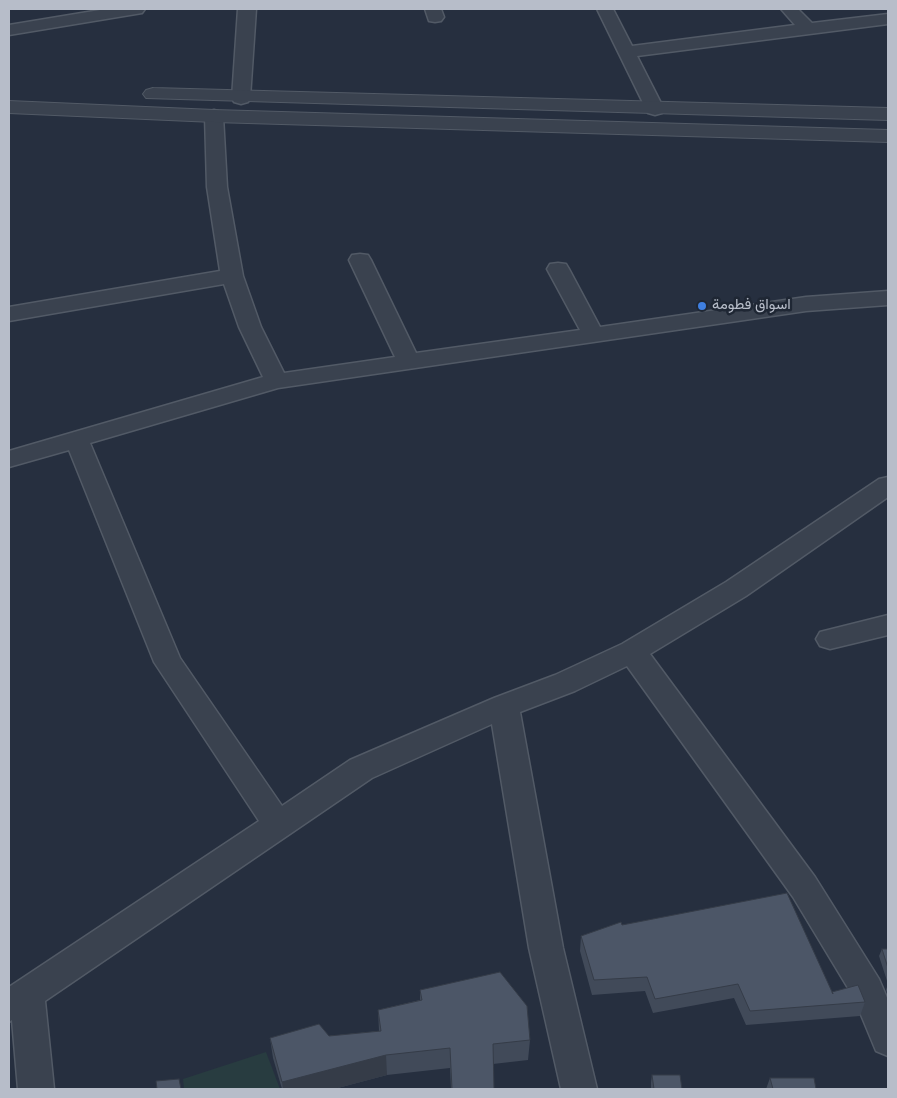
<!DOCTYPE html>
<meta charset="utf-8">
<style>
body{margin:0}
#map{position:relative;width:897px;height:1098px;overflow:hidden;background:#262f3f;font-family:Overpass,sans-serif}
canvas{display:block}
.frame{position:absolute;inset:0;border:10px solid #b7bdc9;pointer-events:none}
</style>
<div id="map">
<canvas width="897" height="1098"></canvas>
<div class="frame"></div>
</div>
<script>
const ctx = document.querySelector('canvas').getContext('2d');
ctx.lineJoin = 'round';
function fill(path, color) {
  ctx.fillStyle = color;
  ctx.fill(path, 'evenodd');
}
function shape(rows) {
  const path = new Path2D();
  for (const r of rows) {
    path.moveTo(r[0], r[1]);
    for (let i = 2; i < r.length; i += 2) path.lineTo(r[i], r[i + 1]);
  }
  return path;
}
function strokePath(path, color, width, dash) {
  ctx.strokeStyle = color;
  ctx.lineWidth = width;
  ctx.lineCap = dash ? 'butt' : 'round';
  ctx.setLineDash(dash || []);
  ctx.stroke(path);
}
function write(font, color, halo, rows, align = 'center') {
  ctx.font = font + ' Overpass,Vazirmatn,sans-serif';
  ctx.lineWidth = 5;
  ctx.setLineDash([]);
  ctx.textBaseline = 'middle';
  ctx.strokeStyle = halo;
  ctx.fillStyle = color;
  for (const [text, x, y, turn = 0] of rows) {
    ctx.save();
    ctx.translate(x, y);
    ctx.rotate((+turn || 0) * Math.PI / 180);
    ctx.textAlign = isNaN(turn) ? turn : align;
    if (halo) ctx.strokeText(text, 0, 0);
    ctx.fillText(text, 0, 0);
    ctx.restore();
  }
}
const green = shape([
 [266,1052,280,1089,184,1089,183,1079]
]);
const minor = shape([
 [106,9,145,9,142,13,136,14,9,35,9,25,106,9],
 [238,9,256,9,250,98,248,102,241,104,234,102,232,98,238,9],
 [425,9,441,9,444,17,441,21,435,22,429,21,425,9],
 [597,9,613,9,632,46,795,25,781,9,798,9,812,23,888,14,888,24,637,56,664,109,662,113,655,115,648,113,646,109,597,9],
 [214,110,221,112,223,116,227,187,243,276,261,327,284,373,395,357,349,260,352,255,360,254,368,255,371,260,416,353,580,330,547,269,550,264,558,263,566,264,569,269,600,327,806,297,888,291,888,305,806,311,278,388,90,443,180,658,282,806,350,760,494,698,555,675,622,644,726,582,879,479,888,477,888,497,746,596,650,654,815,877,879,979,888,1000,888,1056,876,1051,854,998,793,897,627,666,575,691,520,712,563,948,597,1089,561,1089,529,948,492,724,372,778,45,1001,54,1089,18,1089,12,1020,9,1022,9,987,259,821,154,662,69,450,9,467,9,451,263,377,239,327,224,284,9,321,9,307,220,271,207,187,205,116,207,112,214,110],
 [888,615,888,635,830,649,820,646,816,639,820,632,888,615]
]);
const tertiary = shape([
 [153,88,888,108,888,120,146,98,143,94,146,90,153,88],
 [9,101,214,110,888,130,888,142,214,122,9,113,9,101]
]);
const wall = shape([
 [581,936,832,992,865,1002,860,1016,746,1025,734,998,653,1013,645,991,592,995,580,951],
 [882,949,888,949,888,996,886,990,888,984,879,956],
 [420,990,530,1040,528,1060,493,1064,494,1089,451,1089,450,1068,387,1075,334,1089,282,1089,273,1058,270,1038,329,1036,379,1031,378,1010,420,1000],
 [652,1075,682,1089,651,1089,651,1082],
 [770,1078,816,1089,766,1089]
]);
const shadedWall = shape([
 [386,1055,387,1075,334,1089,283,1089,282,1082]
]);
const building = shape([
 [787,893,833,994,832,992,858,985,865,1002,750,1011,738,984,655,999,647,977,594,980,581,936,621,922,622,925,787,893],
 [882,949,888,949,888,968,882,949],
 [500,972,527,1006,530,1040,493,1044,494,1089,452,1089,450,1048,386,1055,282,1082,270,1038,319,1024,329,1036,381,1031,378,1010,422,1000,420,990,500,972],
 [652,1075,680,1075,682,1089,654,1089,652,1075],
 [770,1078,814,1078,816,1089,773,1089,770,1078],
 [179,1079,181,1089,157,1089,156,1081,179,1079]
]);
const markers = [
 [702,306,5,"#3f7fe0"]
];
const poiNames = [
 ["اسواق فطومة",712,306]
];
fill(green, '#283c40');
strokePath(minor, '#525a66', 3);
strokePath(tertiary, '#525a66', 2);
fill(minor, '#3a424f');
fill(tertiary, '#3a424f');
fill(wall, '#414a59');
fill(shadedWall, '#353c48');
fill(building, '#4c5667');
strokePath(building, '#353c48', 1);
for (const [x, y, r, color] of markers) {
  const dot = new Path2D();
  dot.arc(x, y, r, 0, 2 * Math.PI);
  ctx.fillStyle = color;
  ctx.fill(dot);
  strokePath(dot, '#1f2734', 2);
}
write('15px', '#b7bdc9', '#1f2734', poiNames, 'left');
</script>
